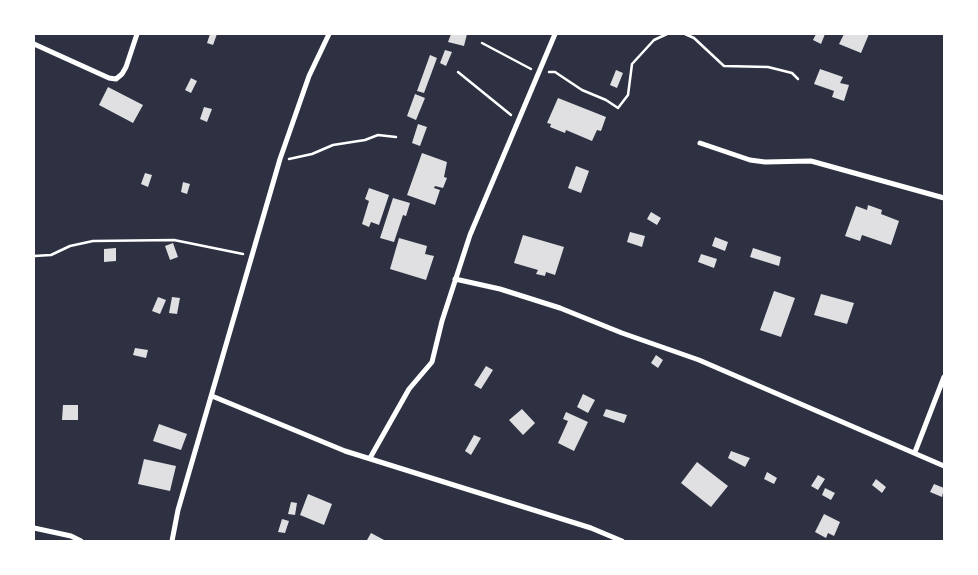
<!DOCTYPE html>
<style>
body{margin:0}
#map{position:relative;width:978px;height:575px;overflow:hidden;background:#2d3142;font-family:Overpass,sans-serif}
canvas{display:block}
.frame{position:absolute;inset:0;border:35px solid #fff;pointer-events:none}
</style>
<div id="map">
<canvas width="978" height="575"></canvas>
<div class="frame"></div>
</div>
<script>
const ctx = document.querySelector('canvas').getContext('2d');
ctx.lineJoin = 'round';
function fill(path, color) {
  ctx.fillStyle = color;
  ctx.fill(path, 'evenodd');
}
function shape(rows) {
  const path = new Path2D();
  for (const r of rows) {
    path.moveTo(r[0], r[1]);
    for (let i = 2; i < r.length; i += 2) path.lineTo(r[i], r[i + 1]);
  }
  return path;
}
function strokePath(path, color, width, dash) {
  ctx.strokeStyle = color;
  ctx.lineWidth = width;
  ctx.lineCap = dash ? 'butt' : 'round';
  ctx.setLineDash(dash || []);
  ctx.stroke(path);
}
const building = shape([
 [210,34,217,34,213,45,207,43],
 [451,34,467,34,464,46,448,42],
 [816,34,825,34,821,44,813,40],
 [844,34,869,34,861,53,839,44],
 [445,50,452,52,446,66,440,63],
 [430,55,437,58,424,93,417,91],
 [820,69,843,77,840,83,849,85,844,101,832,97,834,91,814,84],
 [616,70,623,73,617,88,610,85],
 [191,78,197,81,191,93,185,90],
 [108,87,143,105,133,123,99,105],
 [415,94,425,98,416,120,407,116],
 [558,98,606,117,601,131,597,130,592,141,566,130,565,133,550,127,551,124,547,123],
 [204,107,212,109,207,122,200,119],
 [418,124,427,127,420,146,412,143],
 [422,153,447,162,444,177,447,178,443,188,435,186,434,188,440,190,435,205,407,195],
 [576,166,589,171,581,193,568,188],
 [145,173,152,175,148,187,141,184],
 [183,182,190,184,187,194,181,192],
 [369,188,389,195,379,225,371,222,369,227,362,224,369,201,365,199],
 [393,198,410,203,406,216,403,215,394,242,380,238],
 [868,205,882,210,881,214,899,221,891,245,862,235,860,241,845,236,856,206,867,210],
 [651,212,661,218,657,225,647,219],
 [630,232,645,236,642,247,627,242],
 [523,235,564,247,555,275,546,272,545,276,536,274,538,270,514,263],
 [715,237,728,242,725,251,712,246],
 [399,238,427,246,425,254,434,256,426,280,390,269],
 [173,243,178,257,170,260,165,246],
 [116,248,116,261,104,262,104,249],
 [753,248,781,257,779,266,750,257],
 [701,254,717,259,714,268,698,262],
 [774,291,795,298,781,337,760,330],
 [821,294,854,303,847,324,814,315],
 [158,297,166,300,160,314,152,311],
 [172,297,180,298,177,314,169,313],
 [135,348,148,350,146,358,133,355],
 [656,355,663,360,658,368,651,363],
 [486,366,493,370,481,389,474,385],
 [583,394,595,400,588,413,577,407],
 [63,405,78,405,78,420,62,420],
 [522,409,535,423,523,435,509,420],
 [606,409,627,415,624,423,603,416],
 [566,412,588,422,574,451,558,443,568,421,563,419],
 [159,424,187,434,181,450,153,441],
 [474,435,481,438,471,455,465,451],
 [731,451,750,458,745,467,728,458],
 [144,459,176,466,170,491,138,484],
 [697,462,728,486,711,507,681,483],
 [767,472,777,478,774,484,764,479],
 [818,475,825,479,818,490,811,486],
 [876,479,886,487,882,493,872,485],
 [934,484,944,488,942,497,930,492],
 [825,488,835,493,831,500,822,495],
 [308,494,332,504,324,525,300,515],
 [291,502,297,503,295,515,288,514],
 [824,514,840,522,834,536,828,533,826,538,815,532],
 [282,519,289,521,285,533,278,532],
 [371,533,386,541,370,541,367,540]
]);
const path = shape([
 [685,34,694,38,724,66,768,67,792,73,798,79],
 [482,43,531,69],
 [458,72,511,115],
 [549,72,555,72,582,90,606,100,618,108,628,95,632,64,654,40,667,34],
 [289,159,312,154,333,145,365,140,378,135,396,137],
 [34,256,51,255,70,246,93,241,174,240,243,254]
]);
const minor = shape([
 [34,44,109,78,116,79,122,74,126,67,137,34],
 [700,143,750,160,765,162,811,161,944,198],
 [455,279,500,289,560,308,622,333,699,360,944,466],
 [212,396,345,451,591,528,622,541],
 [915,452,944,377],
 [370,458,409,389,432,362,442,321,470,235,555,34],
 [34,528,71,536,81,541],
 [172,541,178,510,280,159,309,76,329,34]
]);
fill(building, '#e0e0e3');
strokePath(path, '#fff', 2.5);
strokePath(minor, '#fff', 5);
</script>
